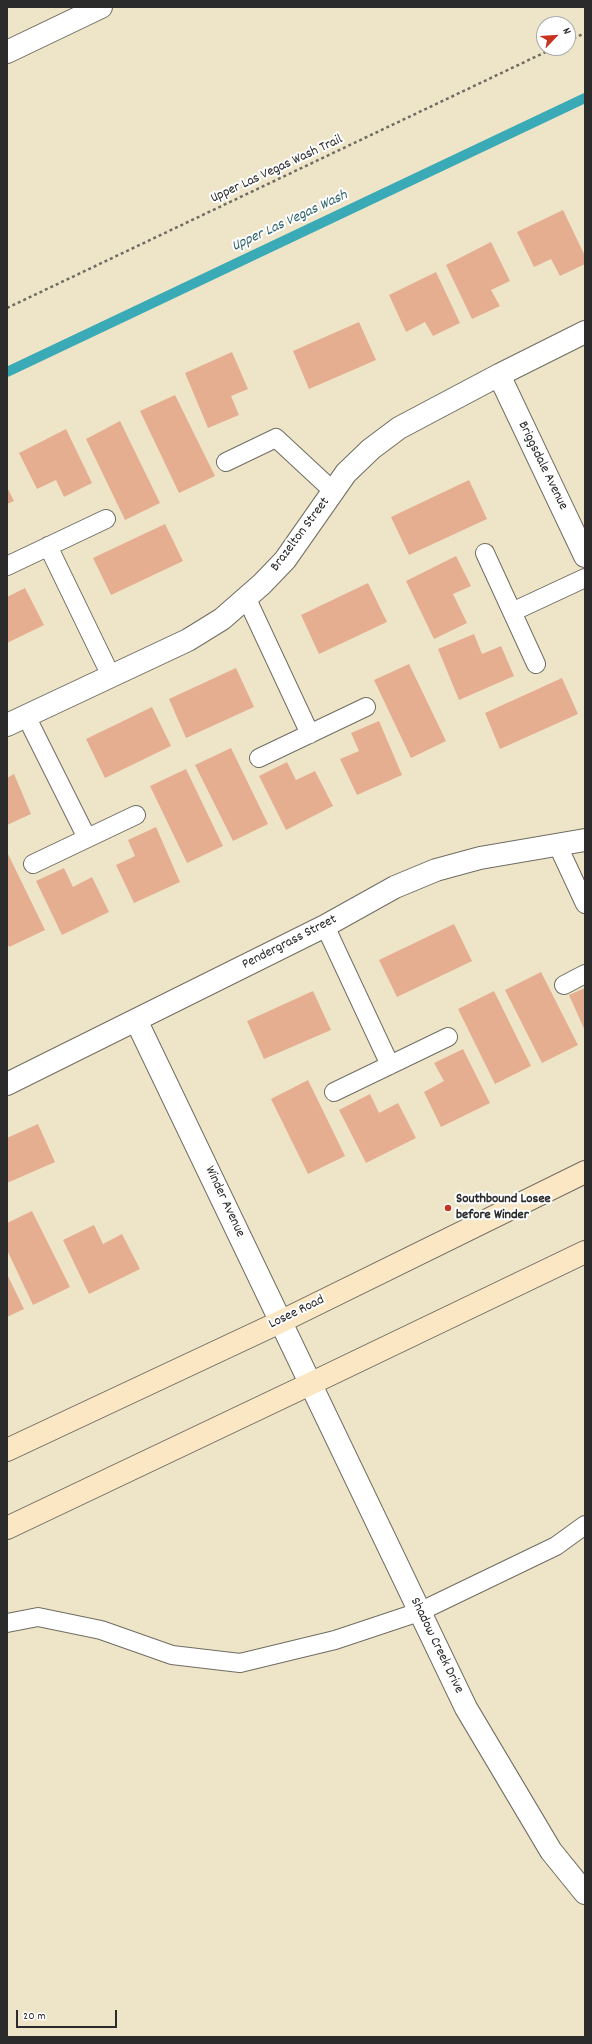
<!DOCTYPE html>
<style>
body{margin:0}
#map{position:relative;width:592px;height:2044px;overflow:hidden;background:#eee5c8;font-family:Dekko,sans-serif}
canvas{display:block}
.frame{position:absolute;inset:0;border:8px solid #2b2b2b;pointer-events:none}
.north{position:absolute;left:536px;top:16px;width:40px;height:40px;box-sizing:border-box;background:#fff;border:1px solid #aaa;border-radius:50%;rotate:65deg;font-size:11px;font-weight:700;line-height:16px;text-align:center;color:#2b2b2b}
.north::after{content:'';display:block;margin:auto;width:14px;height:18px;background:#c8321e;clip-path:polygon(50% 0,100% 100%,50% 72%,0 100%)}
.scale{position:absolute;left:16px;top:2010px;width:101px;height:18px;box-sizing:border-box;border:2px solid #2b2b2b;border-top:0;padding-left:5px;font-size:12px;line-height:14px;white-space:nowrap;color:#2b2b2b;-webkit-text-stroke:3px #fff;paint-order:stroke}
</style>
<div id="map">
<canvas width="592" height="2044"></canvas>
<div class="frame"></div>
<div class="north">N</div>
<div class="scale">20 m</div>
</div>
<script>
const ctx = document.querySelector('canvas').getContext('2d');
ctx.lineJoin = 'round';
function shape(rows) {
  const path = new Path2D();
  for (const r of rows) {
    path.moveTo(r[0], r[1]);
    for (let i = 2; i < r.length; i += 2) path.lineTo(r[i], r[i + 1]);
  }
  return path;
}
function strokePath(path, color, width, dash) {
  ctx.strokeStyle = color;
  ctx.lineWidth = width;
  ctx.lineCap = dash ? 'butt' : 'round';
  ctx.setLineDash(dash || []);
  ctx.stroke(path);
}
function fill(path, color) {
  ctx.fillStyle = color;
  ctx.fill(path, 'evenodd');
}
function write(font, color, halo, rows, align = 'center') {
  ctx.font = font + ' Dekko,sans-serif';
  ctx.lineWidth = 4;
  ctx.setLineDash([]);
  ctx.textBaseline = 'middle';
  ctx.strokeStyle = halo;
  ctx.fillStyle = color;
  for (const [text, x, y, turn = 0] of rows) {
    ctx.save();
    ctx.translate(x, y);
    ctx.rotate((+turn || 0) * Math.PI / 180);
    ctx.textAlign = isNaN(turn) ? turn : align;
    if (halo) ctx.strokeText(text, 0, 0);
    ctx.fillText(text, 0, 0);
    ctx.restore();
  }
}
const stream = shape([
 [7,372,585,98]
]);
const building = shape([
 [563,210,585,256,585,264,560,276,551,259,534,267,517,232],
 [491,242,510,281,491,290,500,306,472,319,446,265],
 [436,272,460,323,433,336,425,322,406,332,389,295],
 [359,322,376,360,309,389,293,351],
 [232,352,248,389,231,396,239,415,208,428,185,373],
 [175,395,215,476,179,493,140,411],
 [120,421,160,503,125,520,86,439],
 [66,429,92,483,64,497,56,480,37,489,19,453],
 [469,480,487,519,409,555,391,517],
 [7,487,14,501,7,504],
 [165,524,183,561,111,595,93,558],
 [456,556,471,586,453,594,467,623,434,639,406,581],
 [368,583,387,622,319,654,301,615],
 [25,588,44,625,7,643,7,597],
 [474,634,482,654,501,646,514,676,459,700,438,649],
 [409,664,446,741,411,758,374,680],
 [236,668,254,707,186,738,169,699],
 [562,678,578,714,500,749,485,713],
 [152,707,171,746,105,778,86,739],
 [379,721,402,775,357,795,340,759,359,751,351,733],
 [231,748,268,824,233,841,195,765],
 [287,762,296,780,315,771,333,806,286,830,259,776],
 [186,769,223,846,187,863,150,786],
 [14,774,31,814,7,825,7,778],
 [156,827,180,882,134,903,116,865,135,856,128,840],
 [8,854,45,930,9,947,7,943],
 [64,868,73,887,92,877,109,912,62,935,36,881],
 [454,924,472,961,397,997,379,960],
 [541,972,578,1045,542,1063,505,990],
 [585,988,585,1031,569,995],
 [313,991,331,1030,264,1059,247,1021],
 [494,991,531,1066,495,1084,458,1009],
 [463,1049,490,1103,441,1127,424,1092,444,1081,434,1063],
 [308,1080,345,1156,308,1174,271,1099],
 [370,1094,379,1113,398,1103,416,1138,366,1163,339,1110],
 [38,1124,55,1162,7,1183,7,1138],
 [32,1211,70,1287,33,1305,7,1250,7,1223],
 [94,1225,103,1244,122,1234,140,1269,89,1294,63,1240],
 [7,1274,24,1309,7,1317]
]);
const path = shape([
 [568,41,585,33],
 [7,308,554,48]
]);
const service = shape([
 [226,462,276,438,333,491],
 [48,546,111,676],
 [485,553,536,664],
 [7,566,106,519],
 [246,597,310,734],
 [512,612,585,578],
 [26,716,87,838],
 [259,758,366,707],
 [558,846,585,904],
 [33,864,136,815],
 [325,926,390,1065],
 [564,985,585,974],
 [334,1092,448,1037],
 [7,1623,38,1617,101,1630,172,1655,240,1663,335,1640,419,1612,556,1546,585,1525]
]);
const minor = shape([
 [7,52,101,7],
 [499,375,585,556],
 [7,725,188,640,222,619,262,584,285,560,346,473,371,449,399,428,499,375,585,332],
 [136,1020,466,1708,551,1851,585,1893],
 [7,1084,325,926,395,887,436,870,480,858,585,840]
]);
const secondary = shape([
 [7,1450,280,1322,585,1172],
 [7,1528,310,1384,585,1252]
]);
const markers = [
 [448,1208,4,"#c8321e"]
];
const streetNames = [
 ["Upper Las Vegas Wash Trail",277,170,-25],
 ["Briggsdale Avenue",542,466,64],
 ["Brazelton Street",301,535,-53],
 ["Pendergrass Street",290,943,-27],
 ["Winder Avenue",224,1202,65],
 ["Losee Road",297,1313,-26],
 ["Shadow Creek Drive",436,1646,64]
];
const poiNames = [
 ["Southbound Losee",456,1200],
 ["before Winder",456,1216]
];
const waterNames = [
 ["Upper Las Vegas Wash",290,222,-25]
];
strokePath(stream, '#3aabb6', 10);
fill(building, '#e6ae91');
strokePath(service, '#6f6c62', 20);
strokePath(minor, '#6f6c62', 24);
strokePath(secondary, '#6f6c62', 24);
strokePath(path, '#6f6c62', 2.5, [3, 3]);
strokePath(service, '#fff', 18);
strokePath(minor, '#fff', 22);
strokePath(secondary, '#fbe7c3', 22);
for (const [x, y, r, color] of markers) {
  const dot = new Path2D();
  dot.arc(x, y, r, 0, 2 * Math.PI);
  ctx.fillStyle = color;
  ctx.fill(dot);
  strokePath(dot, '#fff', 1.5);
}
write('14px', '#2b2b2b', '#fff', streetNames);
write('bold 14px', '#2b2b2b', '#fff', poiNames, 'left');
write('italic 15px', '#32656a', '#fff', waterNames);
</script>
